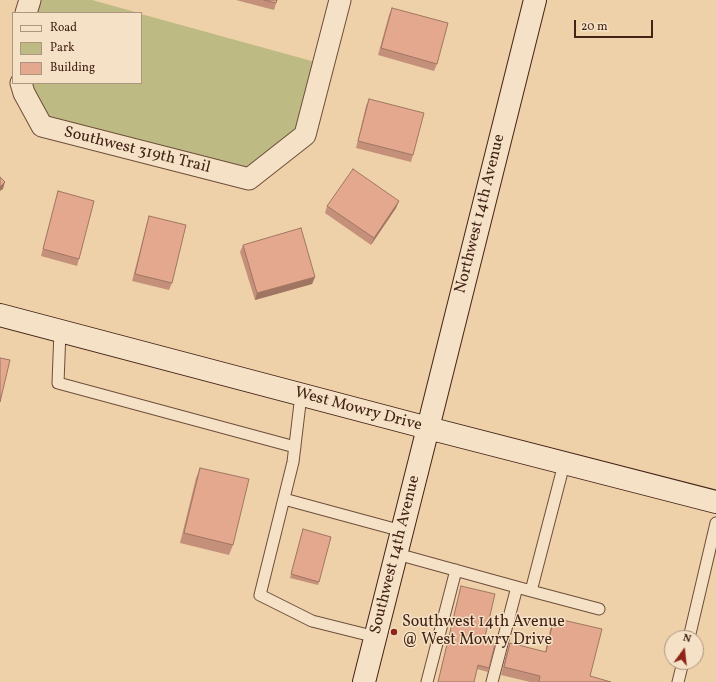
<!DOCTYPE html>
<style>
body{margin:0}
#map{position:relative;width:716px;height:682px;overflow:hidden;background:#eed1a8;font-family:Vollkorn,serif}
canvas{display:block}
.legend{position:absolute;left:12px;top:12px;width:130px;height:72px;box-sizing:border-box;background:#f4e1c6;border:1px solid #ae9580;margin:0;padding:5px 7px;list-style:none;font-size:12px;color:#442317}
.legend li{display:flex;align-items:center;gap:8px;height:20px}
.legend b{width:20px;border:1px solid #ae9580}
.north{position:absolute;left:664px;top:630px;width:40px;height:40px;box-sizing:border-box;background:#f4e1c6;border:1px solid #ae9580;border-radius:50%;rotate:15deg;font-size:11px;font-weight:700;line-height:16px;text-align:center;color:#442317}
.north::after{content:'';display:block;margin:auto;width:14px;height:18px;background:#8f2418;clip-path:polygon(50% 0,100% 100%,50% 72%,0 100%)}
.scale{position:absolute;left:574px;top:20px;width:79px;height:18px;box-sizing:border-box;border:2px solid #442317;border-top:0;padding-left:5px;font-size:12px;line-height:14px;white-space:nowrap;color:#442317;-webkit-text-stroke:3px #f4e1c6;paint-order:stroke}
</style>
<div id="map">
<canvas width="716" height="682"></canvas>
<ul class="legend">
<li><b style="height:5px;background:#f4e1c6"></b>Road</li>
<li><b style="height:11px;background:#beba84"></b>Park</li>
<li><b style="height:11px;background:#e4a88e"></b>Building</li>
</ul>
<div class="north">N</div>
<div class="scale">20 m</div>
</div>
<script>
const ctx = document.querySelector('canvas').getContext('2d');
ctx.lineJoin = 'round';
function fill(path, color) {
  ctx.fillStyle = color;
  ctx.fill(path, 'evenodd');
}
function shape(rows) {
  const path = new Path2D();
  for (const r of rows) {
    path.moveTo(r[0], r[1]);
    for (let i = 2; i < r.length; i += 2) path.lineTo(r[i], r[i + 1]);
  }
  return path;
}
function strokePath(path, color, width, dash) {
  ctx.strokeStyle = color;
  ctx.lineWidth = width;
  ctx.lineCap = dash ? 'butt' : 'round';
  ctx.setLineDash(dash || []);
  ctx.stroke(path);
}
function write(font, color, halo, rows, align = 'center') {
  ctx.font = font + ' Vollkorn,serif';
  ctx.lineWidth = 3;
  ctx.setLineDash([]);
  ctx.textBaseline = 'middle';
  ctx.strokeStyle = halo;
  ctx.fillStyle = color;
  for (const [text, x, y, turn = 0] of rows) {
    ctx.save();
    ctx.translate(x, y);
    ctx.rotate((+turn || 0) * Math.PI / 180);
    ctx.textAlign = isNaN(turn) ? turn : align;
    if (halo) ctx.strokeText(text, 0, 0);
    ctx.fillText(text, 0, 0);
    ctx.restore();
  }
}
const green = shape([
 [33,0,92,0,139,13,29,13],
 [141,14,319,63,299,132,248,175,44,123,25,83,141,83]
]);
const lane = shape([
 [60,331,58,383,295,447],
 [301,395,293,462,260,595,312,621,376,637],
 [284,499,402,531],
 [397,554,531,591,564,464],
 [531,591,599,609],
 [689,638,716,523],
 [427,682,456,570],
 [492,682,517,587],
 [678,682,683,662]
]);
const street = shape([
 [26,13,30,0],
 [21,83,24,93,42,126,249,179,305,135,340,0]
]);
const secondary = shape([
 [0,315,428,428,716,502],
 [364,682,428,428,535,0]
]);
const wall = shape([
 [236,0,277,0,274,10],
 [392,8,437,64,434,71,378,55,389,15],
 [369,99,413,155,411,162,356,148,366,106],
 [58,191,79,259,77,266,41,256,56,199],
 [399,201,396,208,371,245,325,213,327,206],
 [149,216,172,283,169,290,132,281,147,223],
 [243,245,315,277,312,284,255,300,240,252],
 [200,468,233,545,229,555,180,543,196,478],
 [303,529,319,582,318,585,290,578],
 [461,586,484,641,489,668,488,672,477,669,474,682,438,682],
 [554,618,590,676,611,682,530,682,501,675,507,651,510,643,545,652,551,626]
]);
const shadedWall = shape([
 [5,182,3,189,0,191,0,187],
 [399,201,396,208,371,245,374,238],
 [315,277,312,284,255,300,257,293]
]);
const building = shape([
 [264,0,277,0,276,3,264,0],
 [392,8,448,23,437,64,381,48,392,8],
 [369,99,424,113,413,155,358,141,369,99],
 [353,169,399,201,374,238,327,206,353,169],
 [0,177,5,182,0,187,0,177],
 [58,191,94,201,79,259,43,249,58,191],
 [149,216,186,225,172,283,135,274,149,216],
 [301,228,315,277,257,293,243,245,301,228],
 [0,358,10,360,0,402,0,358],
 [200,468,249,479,233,545,184,533,200,468],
 [303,529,331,537,319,582,291,574,303,529],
 [461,586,495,594,484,641,495,644,489,668,478,665,474,682,438,682,461,586],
 [554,618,602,629,590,676,611,682,539,682,540,676,504,667,510,643,546,652,554,618]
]);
const markers = [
 [394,632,4,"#8f2418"]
];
const streetNames = [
 ["Southwest 319th Trail",137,151,14],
 ["Northwest 14th Avenue",481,214,-76],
 ["West Mowry Drive",358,410,15],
 ["Southwest 14th Avenue",396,555,-76]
];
const poiNames = [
 ["Southwest 14th Avenue",402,623],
 ["@ West Mowry Drive",402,641]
];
fill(green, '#beba84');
strokePath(lane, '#6e4e3b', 13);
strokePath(street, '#6e4e3b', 23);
strokePath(secondary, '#442317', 24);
strokePath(lane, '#f4e1c6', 11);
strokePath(street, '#f4e1c6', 21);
strokePath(secondary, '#f4e1c6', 22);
fill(wall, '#c4907a');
fill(shadedWall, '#a07663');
fill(building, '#e4a88e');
strokePath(building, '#a07663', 1);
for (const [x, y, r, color] of markers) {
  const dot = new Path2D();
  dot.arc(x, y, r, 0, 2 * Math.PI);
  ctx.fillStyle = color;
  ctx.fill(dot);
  strokePath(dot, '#f4e1c6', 1.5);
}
write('16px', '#442317', '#f4e1c6', streetNames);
write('16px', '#442317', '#f4e1c6', poiNames, 'left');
</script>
